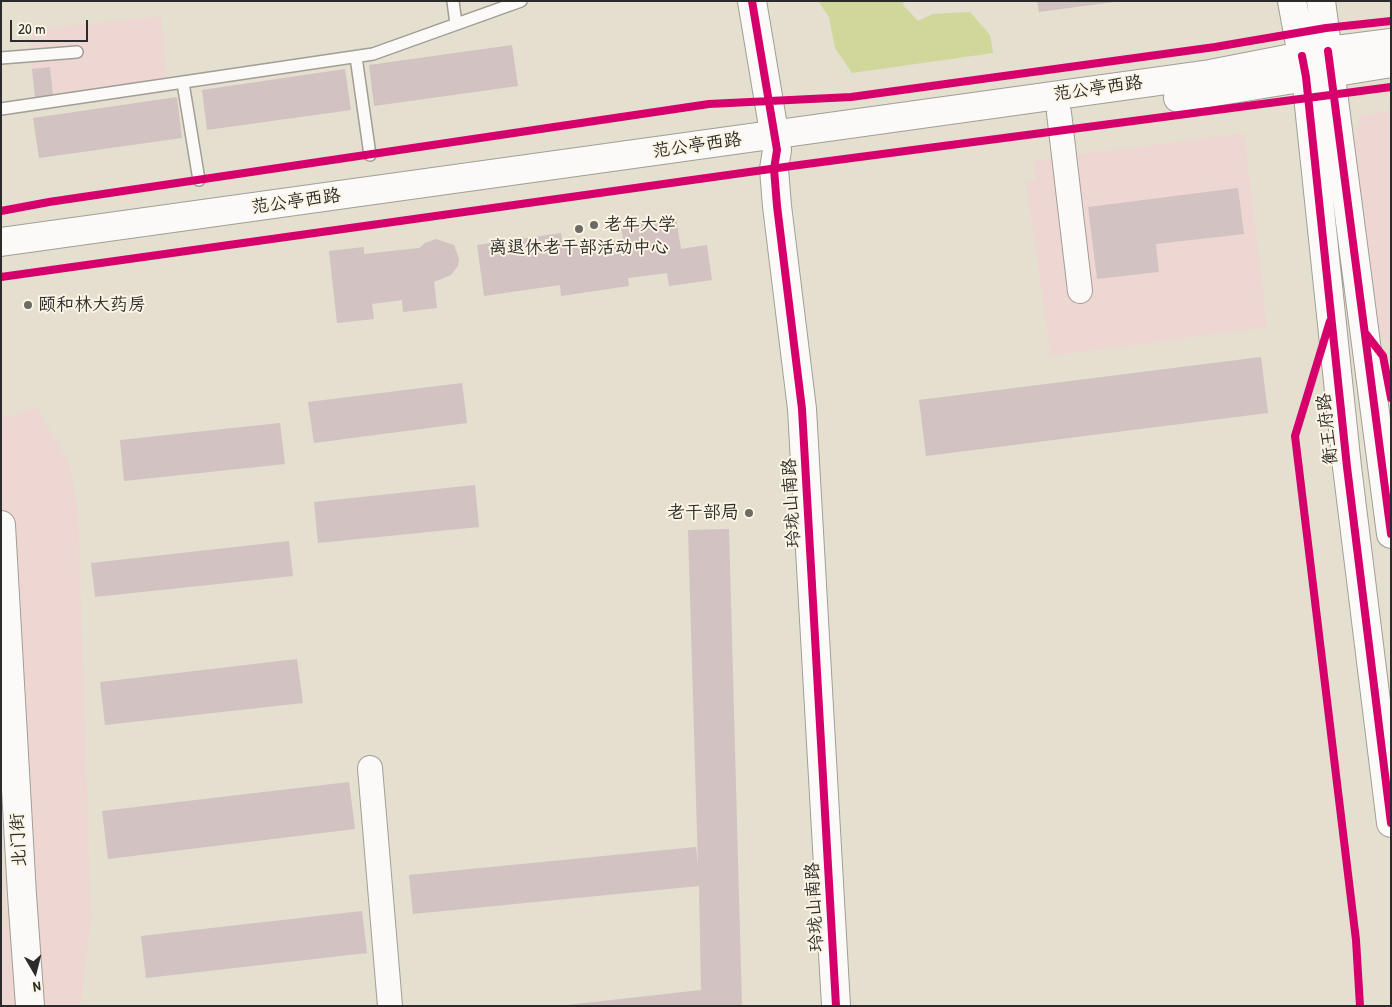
<!DOCTYPE html>
<meta charset="utf-8">
<style>
body{margin:0}
#map{position:relative;width:1392px;height:1007px;overflow:hidden;background:#e4dfce;font-family:"Patrick Hand",sans-serif}
canvas{display:block}
.frame{position:absolute;inset:0;border:2px solid #2b2b2b;pointer-events:none}
.north{position:absolute;left:10px;top:947px;width:50px;height:50px;-webkit-text-stroke:4px #fcf5e5;paint-order:stroke;rotate:172deg;font-size:14px;font-weight:700;line-height:20px;text-align:center;color:#2b2b2b}
.north::after{content:'';display:block;margin:auto;width:18px;height:22px;background:#2b2b2b;clip-path:polygon(50% 0,100% 100%,50% 72%,0 100%)}
.scale{position:absolute;left:10px;top:20px;width:78px;height:22px;box-sizing:border-box;border:2px solid #2b2b2b;border-top:0;padding-left:6px;font-size:15px;line-height:18px;white-space:nowrap;color:#2b2b2b;-webkit-text-stroke:4px #fcf5e5;paint-order:stroke}
</style>
<div id="map">
<canvas width="1392" height="1007"></canvas>
<div class="frame"></div>
<div class="north">N</div>
<div class="scale">20 m</div>
</div>
<script>
const ctx = document.querySelector('canvas').getContext('2d');
ctx.lineJoin = 'round';
function fill(path, color) {
  ctx.fillStyle = color;
  ctx.fill(path, 'evenodd');
}
function shape(rows) {
  const path = new Path2D();
  for (const r of rows) {
    path.moveTo(r[0], r[1]);
    for (let i = 2; i < r.length; i += 2) path.lineTo(r[i], r[i + 1]);
  }
  return path;
}
function strokePath(path, color, width, dash) {
  ctx.strokeStyle = color;
  ctx.lineWidth = width;
  ctx.lineCap = dash ? 'butt' : 'round';
  ctx.setLineDash(dash || []);
  ctx.stroke(path);
}
function write(font, color, halo, rows, align = 'center') {
  ctx.font = font + ' "Patrick Hand","LXGW WenKai TC",sans-serif';
  ctx.lineWidth = 4;
  ctx.setLineDash([]);
  ctx.textBaseline = 'middle';
  ctx.strokeStyle = halo;
  ctx.fillStyle = color;
  for (const [text, x, y, turn = 0] of rows) {
    ctx.save();
    ctx.translate(x, y);
    ctx.rotate((+turn || 0) * Math.PI / 180);
    ctx.textAlign = isNaN(turn) ? turn : align;
    if (halo) ctx.strokeText(text, 0, 0);
    ctx.fillText(text, 0, 0);
    ctx.restore();
  }
}
const built = shape([
 [161,16,167,81,53,95,50,67,32,69,30,30],
 [1391,111,1391,346,1376,330,1354,140,1360,115],
 [1244,133,1267,327,1051,356,1026,182,1036,180,1033,161],
 [37,407,69,464,78,510,91,919,80,1006,1,1006,1,941,6,911,1,911,1,837,6,910,12,913,1,752,1,419]
]);
const green = shape([
 [818,1,904,1,903,5,918,21,933,14,970,12,990,35,993,53,852,73,835,48,829,17]
]);
const building = shape([
 [1037,1,1114,1,1114,2,1039,12],
 [512,45,518,86,374,106,369,65],
 [50,67,53,95,35,98,32,69],
 [345,69,351,110,207,130,202,90],
 [177,97,182,138,39,158,33,118],
 [1238,188,1244,234,1156,244,1159,272,1097,279,1088,207],
 [676,218,681,249,707,245,712,280,669,286,667,273,628,278,629,286,561,296,560,285,484,296,477,245,561,233,563,247,623,239,621,226],
 [436,239,454,245,459,259,458,266,451,275,434,282,437,308,403,312,402,300,372,304,374,319,337,323,329,251,364,247,364,254,419,248,425,243],
 [1261,357,1268,413,926,456,919,400],
 [462,383,467,423,314,443,308,402],
 [280,423,285,464,124,481,120,440],
 [475,485,479,527,318,543,314,502],
 [729,529,742,1006,558,1006,701,990,699,886,413,914,409,875,696,847,698,866,688,530],
 [289,541,293,576,95,597,91,563],
 [297,659,303,703,105,725,100,682],
 [349,782,355,829,108,859,102,811],
 [362,911,367,953,146,978,141,936]
]);
const lane = shape([
 [453,1,456,24],
 [356,57,370,155],
 [1,58,77,52],
 [183,83,199,180],
 [1,109,373,54,521,1]
]);
const street = shape([
 [1059,113,1080,291],
 [370,768,390,1006]
]);
const secondary = shape([
 [752,1,777,150,774,169,777,206,802,409,836,1006],
 [1292,1,1306,77,1347,467,1391,823],
 [1321,1,1391,534],
 [1,525,22,895,30,1006]
]);
const primary = shape([
 [1178,98,1391,63],
 [1,242,1210,74,1328,51,1391,43]
]);
const cycleway = shape([
 [752,1,777,150,774,169,777,206,802,409,836,1006],
 [1328,51,1391,534],
 [1302,56,1306,77,1347,467,1391,823],
 [1,211,49,202,709,104,851,97,1215,47,1326,28,1391,21],
 [1,277,799,165,1391,87],
 [1330,321,1295,436,1356,940,1360,1006],
 [1366,334,1383,356,1391,398]
]);
const markers = [
 [594,225,5,"#6c6a64"],
 [579,229,5,"#6c6a64"],
 [28,305,5,"#6c6a64"],
 [749,513,5,"#6c6a64"]
];
const streetNames = [
 ["范公亭西路",1098,89,-8],
 ["范公亭西路",697,146,-8],
 ["范公亭西路",296,202,-8],
 ["衡王府路",1328,429,-96],
 ["玲珑山南路",792,503,-93],
 ["北门街",19,840,-93],
 ["玲珑山南路",815,907,-93]
];
const poiNames = [
 ["老年大学",604,225],
 ["离退休老干部活动中心",579,248,"center"],
 ["颐和林大药房",38,305],
 ["老干部局",739,513,"right"]
];
fill(built, '#eed6d2');
fill(green, '#d1d79b');
fill(building, '#d2c2c2');
strokePath(lane, '#a19e95', 14);
strokePath(street, '#a19e95', 26);
strokePath(secondary, '#a19e95', 30);
strokePath(primary, '#a19e95', 30);
strokePath(lane, '#fbfaf8', 11);
strokePath(street, '#fbfaf8', 24);
strokePath(secondary, '#fbfaf8', 28);
strokePath(primary, '#fbfaf8', 28);
strokePath(cycleway, '#d6006c', 8);
for (const [x, y, r, color] of markers) {
  const dot = new Path2D();
  dot.arc(x, y, r, 0, 2 * Math.PI);
  ctx.fillStyle = color;
  ctx.fill(dot);
  strokePath(dot, '#fcf5e5', 2);
}
write('18px', '#2b2b2b', '#fcf5e5', streetNames);
write('18px', '#2b2b2b', '#fcf5e5', poiNames, 'left');
</script>
